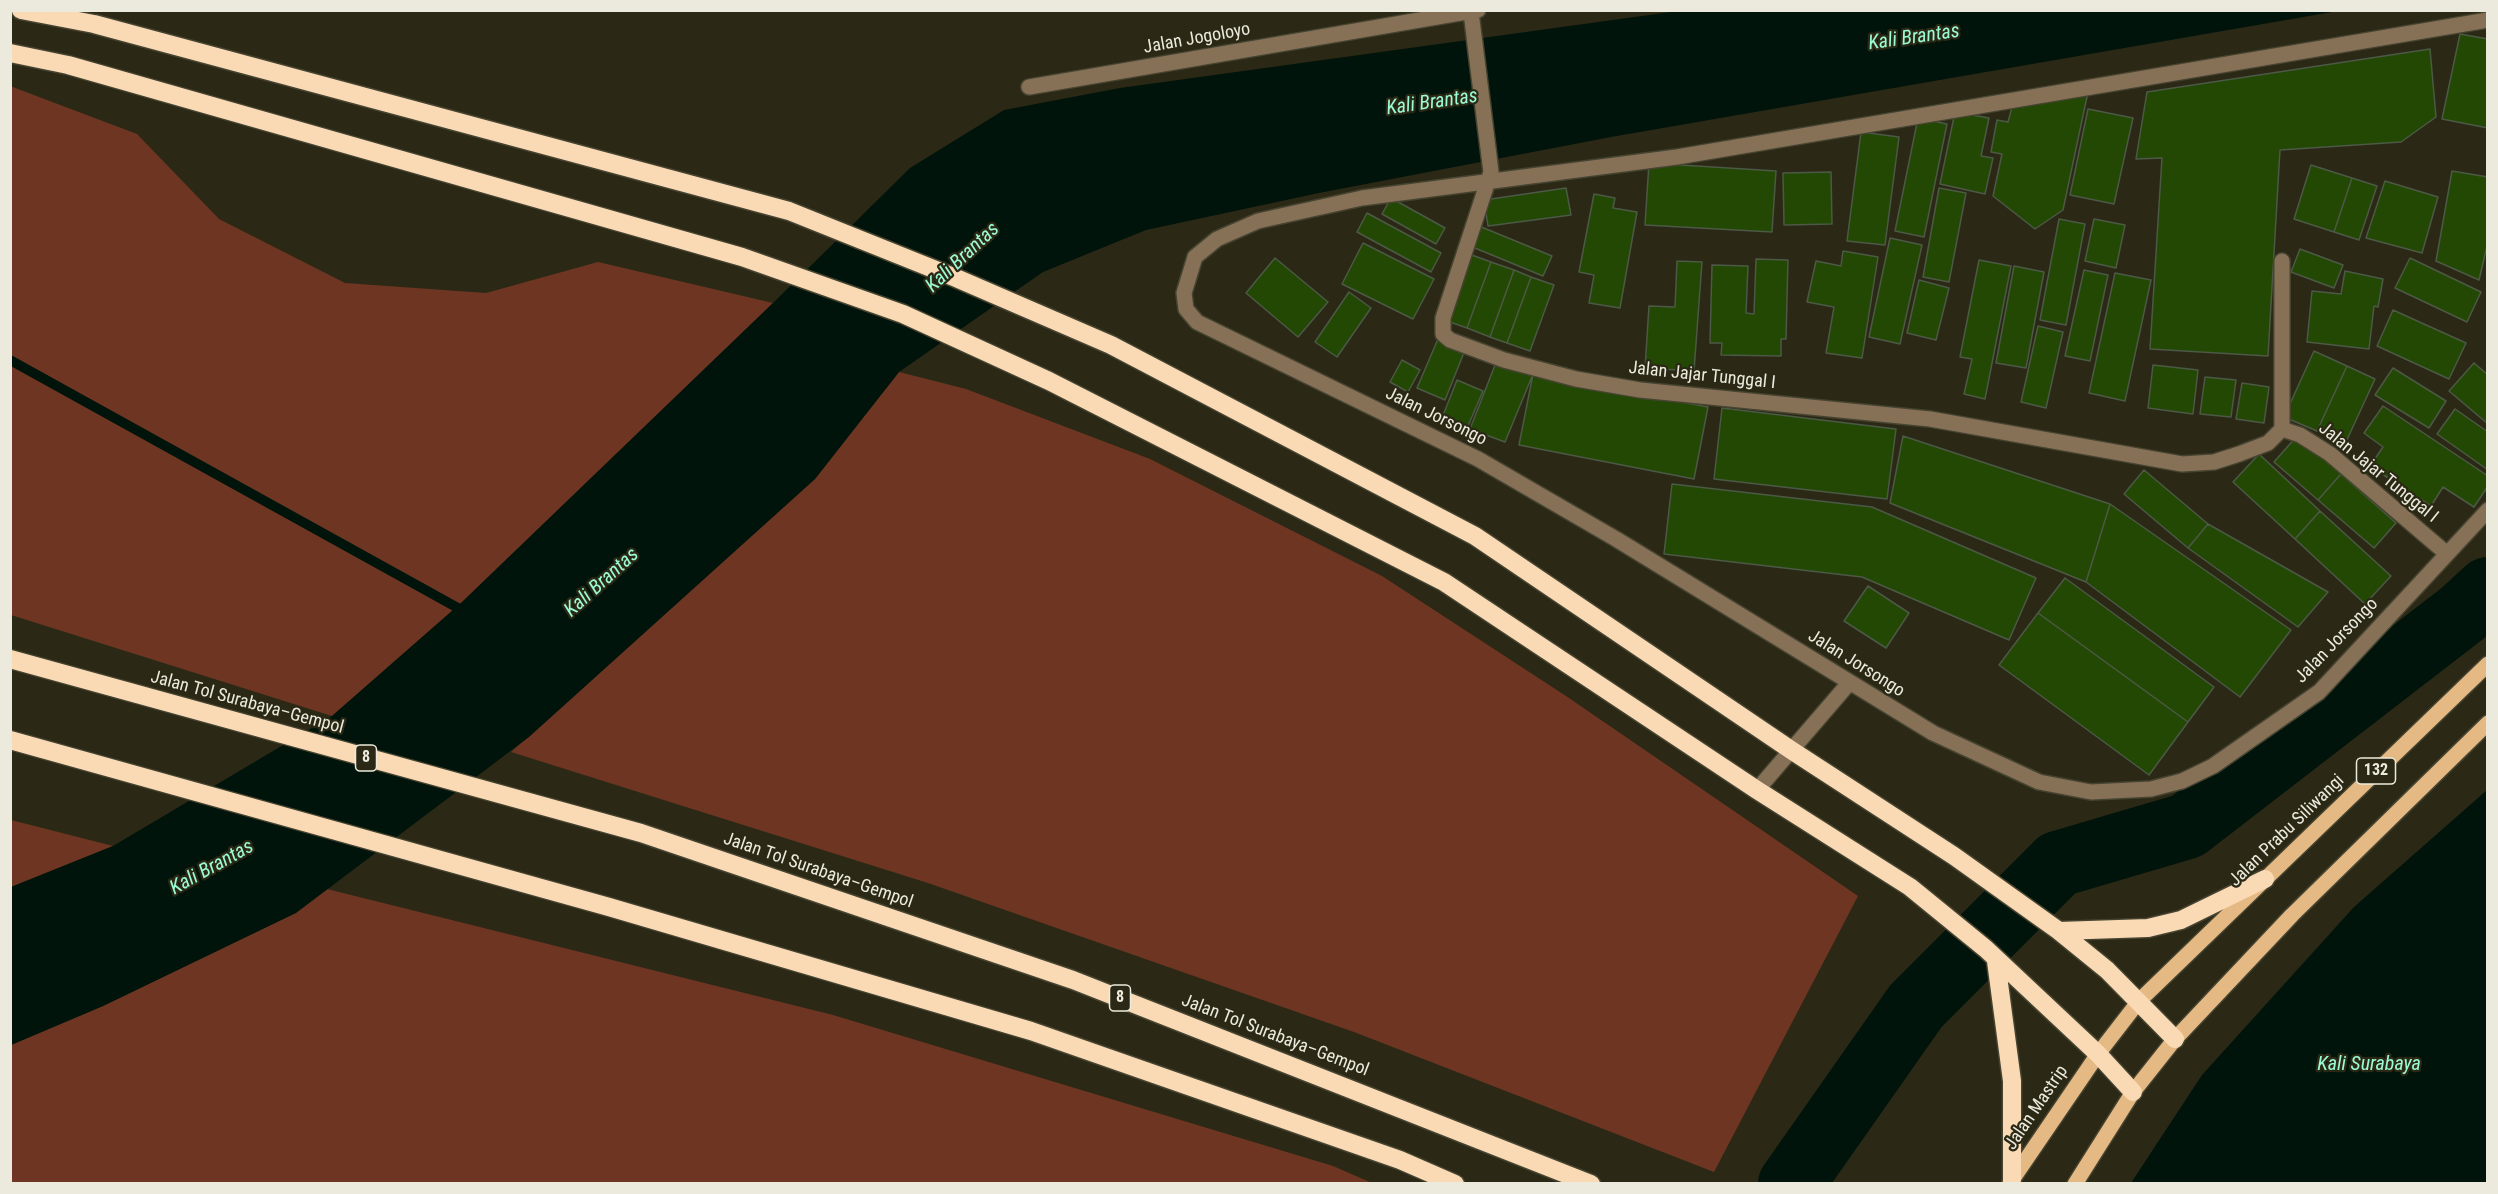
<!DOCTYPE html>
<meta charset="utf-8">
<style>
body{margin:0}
#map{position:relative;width:2498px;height:1194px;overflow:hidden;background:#2b2915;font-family:"Roboto Condensed",sans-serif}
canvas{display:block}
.frame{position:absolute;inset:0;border:12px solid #ebeadd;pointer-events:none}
</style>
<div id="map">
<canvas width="2498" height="1194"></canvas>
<div class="frame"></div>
</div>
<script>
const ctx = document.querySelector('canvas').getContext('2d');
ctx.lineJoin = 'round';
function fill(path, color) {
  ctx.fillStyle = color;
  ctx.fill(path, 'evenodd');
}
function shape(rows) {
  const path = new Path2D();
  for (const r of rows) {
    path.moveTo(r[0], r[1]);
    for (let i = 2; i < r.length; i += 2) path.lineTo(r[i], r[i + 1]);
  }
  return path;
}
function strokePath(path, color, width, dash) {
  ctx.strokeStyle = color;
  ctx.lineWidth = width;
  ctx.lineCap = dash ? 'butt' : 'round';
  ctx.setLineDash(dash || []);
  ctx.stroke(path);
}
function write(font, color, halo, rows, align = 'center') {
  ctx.font = font + ' "Roboto Condensed",sans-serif';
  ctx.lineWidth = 4.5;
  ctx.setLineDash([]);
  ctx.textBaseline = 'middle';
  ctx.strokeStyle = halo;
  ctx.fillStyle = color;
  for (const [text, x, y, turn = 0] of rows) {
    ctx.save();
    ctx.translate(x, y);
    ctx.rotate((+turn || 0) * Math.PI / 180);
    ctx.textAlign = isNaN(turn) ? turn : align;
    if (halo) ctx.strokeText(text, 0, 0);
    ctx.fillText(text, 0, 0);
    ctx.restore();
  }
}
const green = shape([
 [10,86,137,134,219,219,345,283,486,293,598,262,773,303,461,603,332,716,11,615],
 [899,372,966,389,1150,459,1382,576,1566,696,1858,896,1714,1172,1354,1032,928,883,511,752,815,479],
 [11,820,113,846,11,887],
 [327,889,833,1015,1333,1166,1372,1183,11,1184,11,1045,103,1006,295,913]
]);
const water = shape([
 [1678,11,2338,11,1611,137,1319,193,1146,230,1043,272,899,372,815,479,529,737,296,913,103,1006,11,1045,11,887,113,846,332,716,461,603,773,303,910,168,1004,110,1120,88],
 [2487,790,2487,1183,2131,1183,2202,1075,2354,907]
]);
const stream = shape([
 [10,360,467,613]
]);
const river = shape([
 [1791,1184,1916,1006,2058,864,2187,826,2463,613,2488,590]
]);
const building = shape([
 [2460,34,2488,39,2488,128,2442,119,2460,34],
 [2430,49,2436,117,2401,142,2280,150,2268,356,2150,349,2162,158,2136,159,2147,92,2430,49],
 [2088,92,2063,210,2035,229,1993,196,2002,154,1991,152,1997,120,2008,122,2012,107,2088,92],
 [2088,109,2133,118,2114,204,2070,195,2088,109],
 [1955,112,1989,118,1981,156,1993,158,1985,194,1940,184,1955,112],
 [1918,118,1947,124,1924,237,1895,231,1918,118],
 [1861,132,1899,137,1885,245,1847,241,1861,132],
 [1649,163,1776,171,1772,232,1645,225,1649,163],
 [2311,165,2352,178,2334,232,2294,219,2311,165],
 [2452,171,2488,177,2488,242,2479,280,2436,261,2452,171],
 [1831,172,1832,224,1784,225,1783,173,1831,172],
 [2352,178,2377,186,2359,240,2334,232,2352,178],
 [2385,181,2438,197,2422,253,2366,238,2385,181],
 [1566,188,1571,215,1488,226,1484,200,1566,188],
 [1939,188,1966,193,1949,282,1923,277,1939,188],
 [1594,194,1615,198,1613,208,1637,212,1620,308,1589,303,1594,275,1579,272,1594,194],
 [1391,198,1445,228,1436,244,1382,214,1391,198],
 [1367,213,1441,253,1431,272,1357,232,1367,213],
 [2059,219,2085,224,2066,325,2040,320,2059,219],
 [2094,219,2125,225,2116,268,2085,261,2094,219],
 [1479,226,1552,256,1543,276,1470,246,1479,226],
 [1890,238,1922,245,1900,344,1869,337,1890,238],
 [1363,243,1434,279,1413,319,1342,284,1363,243],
 [2300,249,2343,265,2334,288,2291,272,2300,249],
 [1843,251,1878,257,1862,358,1826,353,1834,307,1807,302,1816,261,1841,266,1843,251],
 [1469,254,1491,262,1467,328,1444,320,1469,254],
 [1275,258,1328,302,1298,337,1246,293,1275,258],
 [2410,258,2481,292,2467,322,2395,288,2410,258],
 [1756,259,1788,260,1786,339,1781,339,1781,356,1721,355,1722,343,1710,343,1712,265,1748,266,1746,313,1754,314,1756,259],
 [1979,260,2011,266,1985,399,1964,394,1972,359,1960,357,1979,260],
 [1677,261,1702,262,1694,371,1645,368,1649,306,1675,307,1677,261],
 [1491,262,1514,270,1490,337,1467,328,1491,262],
 [2014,266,2044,272,2026,368,1996,363,2014,266],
 [1514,270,1531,277,1507,343,1490,337,1514,270],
 [2084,270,2108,275,2090,361,2065,356,2084,270],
 [2345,271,2383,279,2378,307,2374,306,2369,349,2307,342,2312,291,2341,294,2345,271],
 [2115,273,2151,280,2125,401,2089,393,2115,273],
 [1531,277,1554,285,1530,351,1507,343,1531,277],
 [1919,280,1949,288,1936,340,1907,333,1919,280],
 [1349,292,1371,308,1337,357,1315,342,1349,292],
 [2393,310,2466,343,2449,379,2377,346,2393,310],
 [2038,326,2063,332,2046,408,2021,402,2038,326],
 [1438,339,1465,350,1445,400,1417,388,1438,339],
 [2314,351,2347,366,2317,431,2284,417,2314,351],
 [1402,360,1420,370,1408,392,1390,382,1402,360],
 [1497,360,1533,374,1505,442,1470,429,1497,360],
 [2474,363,2488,375,2488,424,2449,391,2474,363],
 [2153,365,2198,370,2193,414,2148,408,2153,365],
 [2347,366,2375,379,2345,444,2317,431,2347,366],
 [2393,368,2446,401,2429,428,2375,395,2393,368],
 [1533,374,1708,407,1694,479,1519,445,1533,374],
 [2205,377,2236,380,2231,417,2200,414,2205,377],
 [1457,380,1483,391,1465,433,1440,423,1457,380],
 [2242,383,2269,387,2264,423,2236,419,2242,383],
 [2383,406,2488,476,2488,486,2474,507,2443,487,2431,506,2370,466,2383,447,2364,433,2383,406],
 [1722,408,1896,429,1887,499,1714,479,1722,408],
 [2455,409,2488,432,2488,470,2437,434,2455,409],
 [1903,436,2110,504,2086,582,1890,503,1903,436],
 [2297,436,2341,474,2318,500,2274,462,2297,436],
 [2259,454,2320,511,2295,539,2233,482,2259,454],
 [2144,470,2208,524,2188,548,2124,494,2144,470],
 [2341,474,2396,523,2374,548,2318,500,2341,474],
 [1672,484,1872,507,2036,578,2009,640,1862,577,1664,554,1672,484],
 [2110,504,2291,630,2240,697,2086,582,2110,504],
 [2320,511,2391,576,2365,604,2295,539,2320,511],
 [2208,524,2328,592,2298,627,2188,548,2208,524],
 [2065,578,2214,687,2188,722,2038,613,2065,578],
 [1868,586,1909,613,1886,648,1844,621,1868,586],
 [2038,613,2188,722,2149,775,1999,665,2038,613]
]);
const minor = shape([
 [1471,12,1491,172,1443,318,1443,334,1450,340,1504,360,1576,379,1640,390,1930,419,2182,464,2214,462,2239,454,2268,443,2282,429],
 [2488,20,1677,157,1362,198,1258,221,1217,239,1195,257,1184,293,1186,309,1197,322,1478,459,1616,539,1933,733,2039,782,2091,792,2151,789,2182,781,2213,766,2319,692,2488,510],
 [1029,87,1478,10],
 [2282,261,2282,429,2300,435,2330,454,2446,553],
 [1757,790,1850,682]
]);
const major = shape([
 [2010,1183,2098,1054,2139,1001,2488,664],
 [2075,1184,2133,1092,2175,1039,2292,915,2488,723]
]);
const highway = shape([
 [21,10,94,24,789,211,956,278,1111,345,1475,536,1791,750,1954,856,2059,931,2107,970,2175,1039],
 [10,53,68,65,742,257,903,314,1049,381,1444,582,1757,790,1910,887,1986,949,2098,1054,2133,1092],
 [10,659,641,833,1073,980,1591,1184],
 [10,740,609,907,1031,1031,1400,1160,1455,1184],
 [2059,931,2148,928,2181,920,2265,879],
 [1996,961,2012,1081,2012,1180]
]);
const shields = [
 [366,758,21],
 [2376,771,39],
 [1120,998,21]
];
const shieldNames = [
 ["8",366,758],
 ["132",2376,771],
 ["8",1120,998]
];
const streetNames = [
 ["Jalan Jogoloyo",1197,39,-10],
 ["Jalan Jajar Tunggal I",1702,376,6],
 ["Jalan Jorsongo",1436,417,26],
 ["Jalan Jajar Tunggal I",2378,473,39],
 ["Jalan Jorsongo",2337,641,-46],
 ["Jalan Jorsongo",1856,664,32],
 ["Jalan Tol Surabaya–Gempol",247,703,15],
 ["Jalan Prabu Siliwangi",2287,831,-44],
 ["Jalan Tol Surabaya–Gempol",818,871,19],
 ["Jalan Tol Surabaya–Gempol",1275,1036,21],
 ["Jalan Mastrip",2037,1108,-56]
];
const waterNames = [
 ["Kali Brantas",1914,38,-8],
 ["Kali Brantas",1432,103,-8],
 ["Kali Brantas",963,258,-43],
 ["Kali Brantas",602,583,-42],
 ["Kali Brantas",212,868,-29],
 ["Kali Surabaya",2369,1065]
];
fill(green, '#6e3622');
fill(water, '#00140b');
strokePath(stream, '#00140b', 10);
strokePath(river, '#00140b', 66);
fill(building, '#234804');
strokePath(building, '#4c5946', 1.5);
strokePath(minor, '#464431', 18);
strokePath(major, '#464431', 18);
strokePath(highway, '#464431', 21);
strokePath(minor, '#867157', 15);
strokePath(major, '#e5b983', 15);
strokePath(highway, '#fadab5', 18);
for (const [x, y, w] of shields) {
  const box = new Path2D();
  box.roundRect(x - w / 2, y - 13, w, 26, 4.5);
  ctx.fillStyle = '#2b2915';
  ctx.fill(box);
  strokePath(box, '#ebeadd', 1.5);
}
write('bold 16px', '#ebeadd', null, shieldNames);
write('18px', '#ebeadd', '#2b2915', streetNames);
write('italic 20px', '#9bfbd5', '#2b2915', waterNames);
</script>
